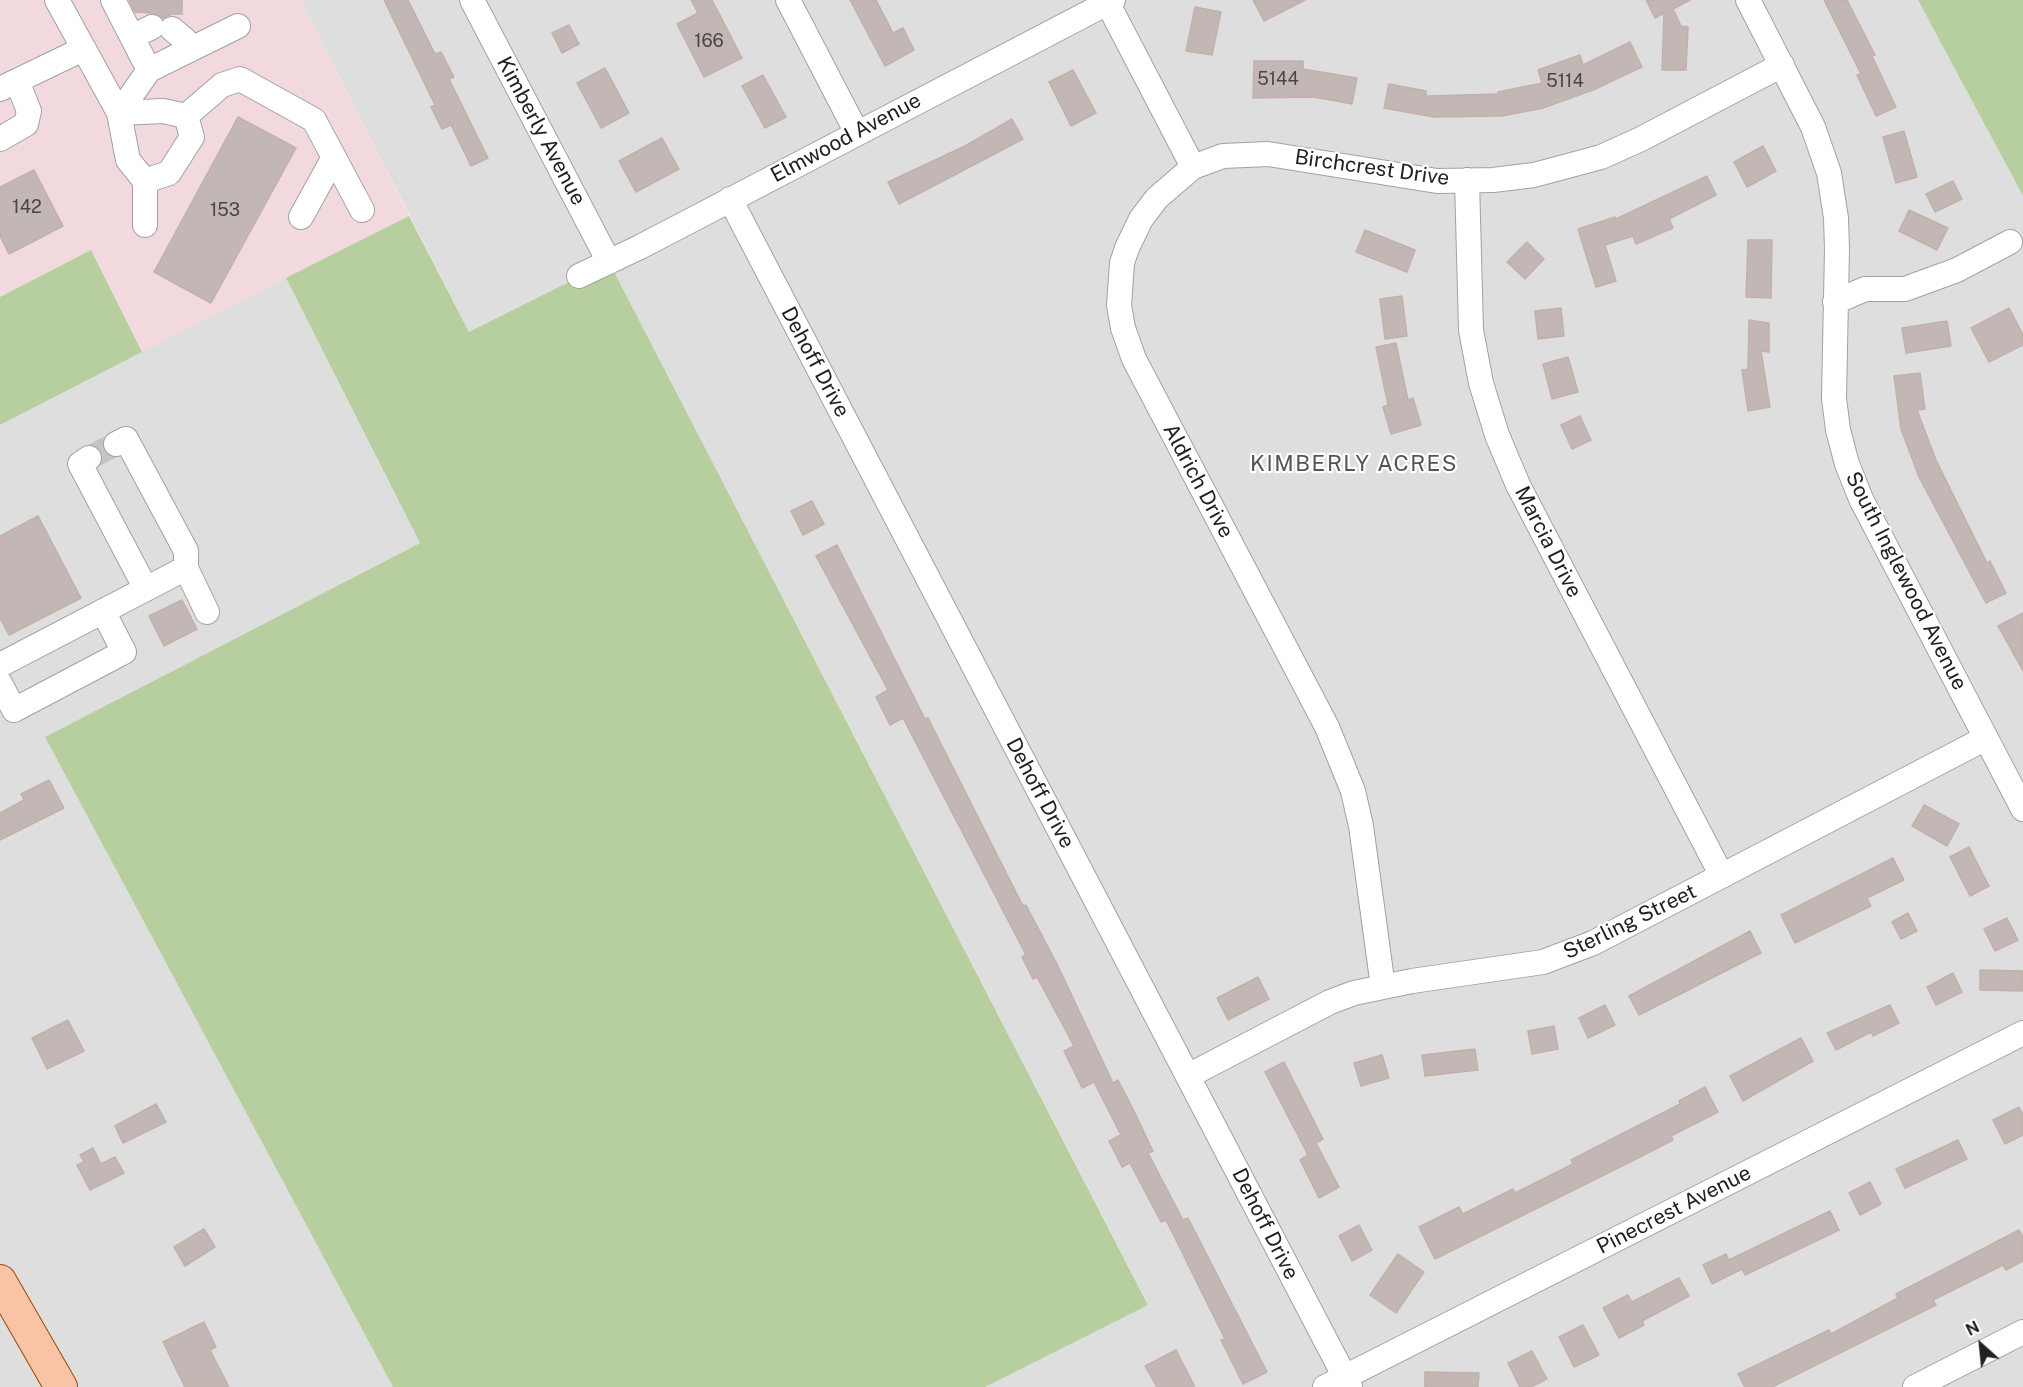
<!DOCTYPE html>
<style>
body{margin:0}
#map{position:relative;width:2023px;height:1387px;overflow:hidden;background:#f1ece8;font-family:"Public Sans",sans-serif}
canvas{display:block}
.north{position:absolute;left:1951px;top:1315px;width:60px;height:60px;-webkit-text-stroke:4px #fff;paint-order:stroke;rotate:333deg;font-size:16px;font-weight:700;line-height:24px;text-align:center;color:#212121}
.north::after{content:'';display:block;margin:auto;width:21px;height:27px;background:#212121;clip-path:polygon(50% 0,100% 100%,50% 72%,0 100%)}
</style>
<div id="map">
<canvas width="2023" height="1387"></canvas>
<div class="north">N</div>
</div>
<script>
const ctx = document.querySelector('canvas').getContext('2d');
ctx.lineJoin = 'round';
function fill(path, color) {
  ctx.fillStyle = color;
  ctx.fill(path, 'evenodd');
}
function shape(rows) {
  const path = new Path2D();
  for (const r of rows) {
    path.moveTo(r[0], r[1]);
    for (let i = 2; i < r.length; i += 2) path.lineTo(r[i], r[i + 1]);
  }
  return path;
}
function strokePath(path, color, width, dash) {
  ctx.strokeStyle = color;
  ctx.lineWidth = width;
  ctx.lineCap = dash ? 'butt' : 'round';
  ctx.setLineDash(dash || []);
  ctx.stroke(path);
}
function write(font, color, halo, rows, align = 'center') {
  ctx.font = font + ' "Public Sans",sans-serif';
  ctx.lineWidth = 4.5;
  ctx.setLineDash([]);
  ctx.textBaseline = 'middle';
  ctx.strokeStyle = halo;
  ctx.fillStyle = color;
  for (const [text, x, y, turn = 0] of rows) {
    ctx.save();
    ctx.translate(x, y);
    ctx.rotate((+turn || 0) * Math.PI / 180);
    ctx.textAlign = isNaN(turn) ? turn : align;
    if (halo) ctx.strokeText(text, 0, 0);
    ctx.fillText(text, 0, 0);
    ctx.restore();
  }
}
const residential = shape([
 [300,0,1918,0,2023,196,2023,1387,985,1387,1148,1304,609,262,469,332],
 [286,278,420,543,45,737,393,1387,0,1387,0,425]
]);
const commercial = shape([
 [0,0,300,0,409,216,142,352,91,250,0,297]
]);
const forest = shape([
 [1918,0,2023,0,2023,196],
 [409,216,469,332,609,262,1148,1305,985,1387,393,1387,45,737,420,543,286,278],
 [91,250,142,352,0,425,0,297]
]);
const building = shape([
 [129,0,182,0,182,14,172,14,163,18,153,13,135,12,129,0],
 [384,0,408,0,435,54,441,52,454,77,449,79,488,158,471,166,451,125,442,129,431,107,435,105,384,0],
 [691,0,712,0,742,58,704,77,677,24,698,13,691,0],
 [850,0,876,0,893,33,903,28,914,50,885,66,850,0],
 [1253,0,1305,0,1264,21,1253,0],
 [1646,0,1690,0,1673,9,1681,26,1688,27,1686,70,1662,70,1664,13,1655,18,1646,0],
 [1824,0,1847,0,1875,55,1872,56,1896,107,1876,116,1857,75,1861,74,1824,0],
 [1195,7,1221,12,1212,55,1186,51,1195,7],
 [569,25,579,44,562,53,552,33,569,25],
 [1630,42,1642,67,1593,90,1543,108,1502,116,1434,117,1384,108,1389,84,1426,91,1426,96,1498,94,1498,92,1542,83,1538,70,1580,55,1583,65,1630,42],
 [1254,61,1303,61,1303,69,1357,78,1352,104,1314,97,1253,98,1254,61],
 [605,68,629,113,601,128,577,83,605,68],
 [1073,70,1096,113,1071,126,1049,82,1073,70],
 [763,75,786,117,765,128,742,86,763,75],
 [238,117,296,148,211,303,154,272,238,117],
 [1012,119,1023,139,899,204,888,182,965,146,1012,119],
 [1904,131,1917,177,1896,183,1883,137,1904,131],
 [662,138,679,169,636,192,619,161,662,138],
 [1763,146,1776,171,1747,187,1734,162,1763,146],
 [34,170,63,226,9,254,0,236,0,187,34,170],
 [1707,176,1716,195,1669,219,1673,228,1636,244,1633,236,1605,245,1616,281,1596,287,1578,229,1615,217,1616,219,1707,176],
 [1953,181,1962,199,1935,212,1926,194,1953,181],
 [1909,210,1948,228,1937,250,1899,231,1909,210],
 [1365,230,1415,250,1407,272,1356,252,1365,230],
 [1748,240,1772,240,1771,298,1746,297,1748,240],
 [1527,242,1544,259,1525,279,1507,262,1527,242],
 [1402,296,1407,336,1385,339,1380,299,1402,296],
 [1561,308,1564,336,1538,339,1535,311,1561,308],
 [2009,308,2023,335,2023,345,1989,362,1971,328,2009,308],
 [1749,320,1769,323,1769,352,1761,351,1770,407,1748,411,1742,370,1748,369,1749,320],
 [1947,321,1951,346,1906,353,1902,328,1947,321],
 [1396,343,1408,400,1413,398,1421,425,1391,434,1383,407,1388,405,1376,347,1396,343],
 [1568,357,1578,392,1552,399,1543,364,1568,357],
 [1920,373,1925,409,1917,410,1936,460,1987,563,1990,561,2006,593,1986,603,1919,477,1901,429,1894,376,1920,373],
 [1580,416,1591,440,1572,449,1561,425,1580,416],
 [812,501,824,524,803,535,791,511,812,501],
 [38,516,81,598,9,635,0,618,0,536,38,516],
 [837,545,925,719,928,718,1023,906,1026,905,1058,966,1113,1083,1118,1080,1134,1111,1153,1151,1148,1153,1183,1220,1188,1218,1267,1372,1243,1384,1221,1340,1225,1339,1166,1220,1161,1222,1130,1163,1122,1167,1109,1141,1121,1135,1094,1082,1082,1088,1064,1051,1074,1046,1037,977,1033,979,1022,957,1026,955,903,718,890,725,876,697,888,690,816,556,837,545],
 [182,600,197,629,164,646,149,616,182,600],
 [2023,613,2023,671,1998,626,2023,613],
 [49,780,64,808,0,840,0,813,24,800,21,794,49,780],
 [1924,805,1959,824,1947,846,1912,826,1924,805],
 [1969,847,1989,886,1970,896,1950,857,1969,847],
 [1893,858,1904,880,1867,898,1871,906,1795,943,1781,915,1893,858],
 [1908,913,1917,931,1901,939,1892,922,1908,913],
 [2007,918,2018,940,1995,951,1984,929,2007,918],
 [1750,931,1761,953,1639,1015,1629,996,1750,931],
 [1980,970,2023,971,2023,991,1980,990,1980,970],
 [1953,973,1962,992,1936,1005,1927,987,1953,973],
 [1258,977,1269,999,1228,1020,1217,998,1258,977],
 [1605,1005,1615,1025,1588,1038,1579,1018,1605,1005],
 [1890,1005,1899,1023,1873,1036,1871,1032,1836,1050,1827,1033,1890,1005],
 [68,1020,84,1051,47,1069,32,1038,68,1020],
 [1554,1026,1558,1049,1532,1054,1528,1031,1554,1026],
 [1801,1038,1813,1061,1743,1101,1730,1076,1801,1038],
 [1475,1049,1478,1070,1425,1076,1422,1055,1475,1049],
 [1382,1055,1389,1078,1361,1086,1354,1063,1382,1055],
 [1284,1062,1323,1139,1316,1143,1339,1187,1319,1198,1300,1160,1308,1155,1265,1072,1284,1062],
 [1705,1087,1718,1112,1671,1136,1673,1140,1632,1161,1435,1259,1419,1227,1459,1207,1463,1214,1513,1189,1515,1193,1573,1164,1571,1160,1680,1104,1679,1101,1705,1087],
 [156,1104,166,1122,123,1143,115,1126,156,1104],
 [2019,1107,2023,1115,2023,1135,2005,1144,1993,1120,2019,1107],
 [1958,1140,1967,1159,1905,1188,1896,1169,1958,1140],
 [93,1148,101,1164,115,1157,124,1173,90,1190,77,1165,84,1162,80,1155,93,1148],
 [1870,1182,1881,1204,1860,1215,1849,1193,1870,1182],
 [1830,1211,1839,1230,1745,1275,1742,1269,1712,1284,1703,1265,1726,1254,1729,1260,1830,1211],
 [1359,1225,1372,1250,1352,1261,1339,1236,1359,1225],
 [204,1229,215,1247,185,1266,174,1247,204,1229],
 [2019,1230,2023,1237,2023,1261,2006,1270,2003,1265,1933,1300,1936,1305,1772,1387,1745,1387,1738,1374,1829,1330,1831,1334,1898,1298,1896,1294,2019,1230],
 [1398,1254,1424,1272,1396,1313,1370,1295,1398,1254],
 [1679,1278,1689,1296,1642,1321,1644,1325,1619,1338,1603,1308,1628,1295,1632,1302,1679,1278],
 [204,1322,216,1347,210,1350,229,1387,185,1387,163,1342,204,1322],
 [1583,1325,1599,1355,1574,1367,1559,1337,1583,1325],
 [1176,1350,1195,1387,1157,1387,1145,1366,1176,1350],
 [1532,1351,1547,1379,1531,1387,1520,1387,1508,1363,1532,1351],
 [1425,1372,1479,1373,1478,1387,1425,1387,1425,1372]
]);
const minorTunnel = shape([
 [89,458,116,444]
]);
const minor = shape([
 [57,0,119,113,128,160,145,181,169,173,192,137,186,116,163,111,119,113],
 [113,0,149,70,119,113],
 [472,0,609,262],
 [788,0,857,133],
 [1106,0,1193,167],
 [1748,0,1813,127,1829,173,1836,218,1837,249,1834,398,1838,430,1847,464,1861,499,2023,809],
 [172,29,185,40,190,49],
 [132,37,152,27],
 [149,70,238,26],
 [0,89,83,49],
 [186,116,222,85,240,79,314,120,362,210],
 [0,139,26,124,29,111,17,81],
 [1467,180,1471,330,1481,383,1497,435,1518,485,1722,876],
 [730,199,1350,1387],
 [301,217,334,157],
 [145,225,145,181],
 [579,276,640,247,1113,0],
 [1835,302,1865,289,1905,289,1957,270,2010,242],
 [89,458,80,464,146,589],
 [186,568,207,612],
 [0,665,186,568,186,551,126,439,116,444],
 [0,683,14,710,124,652,103,611],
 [1383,987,1361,826,1353,791,1327,727,1134,359,1123,328,1119,305,1122,263,1127,248,1141,219,1157,198,1193,167,1223,156,1268,154,1437,181,1493,180,1534,175,1601,157,1641,139,1782,65],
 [1188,1076,1330,1002,1354,993,1412,981,1543,962,1593,943,1986,738],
 [1325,1387,2023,1033],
 [1915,1387,2023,1332]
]);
const major = shape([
 [0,1281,61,1387]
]);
const numberNames = [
 ["166",709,41],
 ["5144",1278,79],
 ["5114",1565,81],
 ["142",27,207],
 ["153",225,210]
];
const streetNames = [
 ["Kimberly Avenue",541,131,62],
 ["Elmwood Avenue",846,138,-28],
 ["Birchcrest Drive",1372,168,8],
 ["Dehoff Drive",815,362,62],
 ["Aldrich Drive",1198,481,62],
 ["Marcia Drive",1548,542,63],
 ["South Inglewood Avenue",1906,581,63],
 ["Dehoff Drive",1040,793,62],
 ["Sterling Street",1630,922,-26],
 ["Pinecrest Avenue",1674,1210,-27],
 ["Dehoff Drive",1265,1224,63]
];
const neighbourhoodNames = [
 ["KIMBERLY ACRES",1354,464]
];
fill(residential, '#dfdedf');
fill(commercial, '#f1d9dd');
fill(forest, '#b7cf9f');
fill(building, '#c2b7b5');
strokePath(building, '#c3b0ab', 1.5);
strokePath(minorTunnel, '#c7c3c0', 24, [24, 12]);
strokePath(minor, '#a2a2a2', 26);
strokePath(major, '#9a4905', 34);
strokePath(minor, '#fff', 24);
strokePath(major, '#f9c3a5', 32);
write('18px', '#494646', null, numberNames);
write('21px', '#212121', '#fff', streetNames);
ctx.letterSpacing = '1.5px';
write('22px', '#545454', '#fff', neighbourhoodNames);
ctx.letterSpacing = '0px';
</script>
